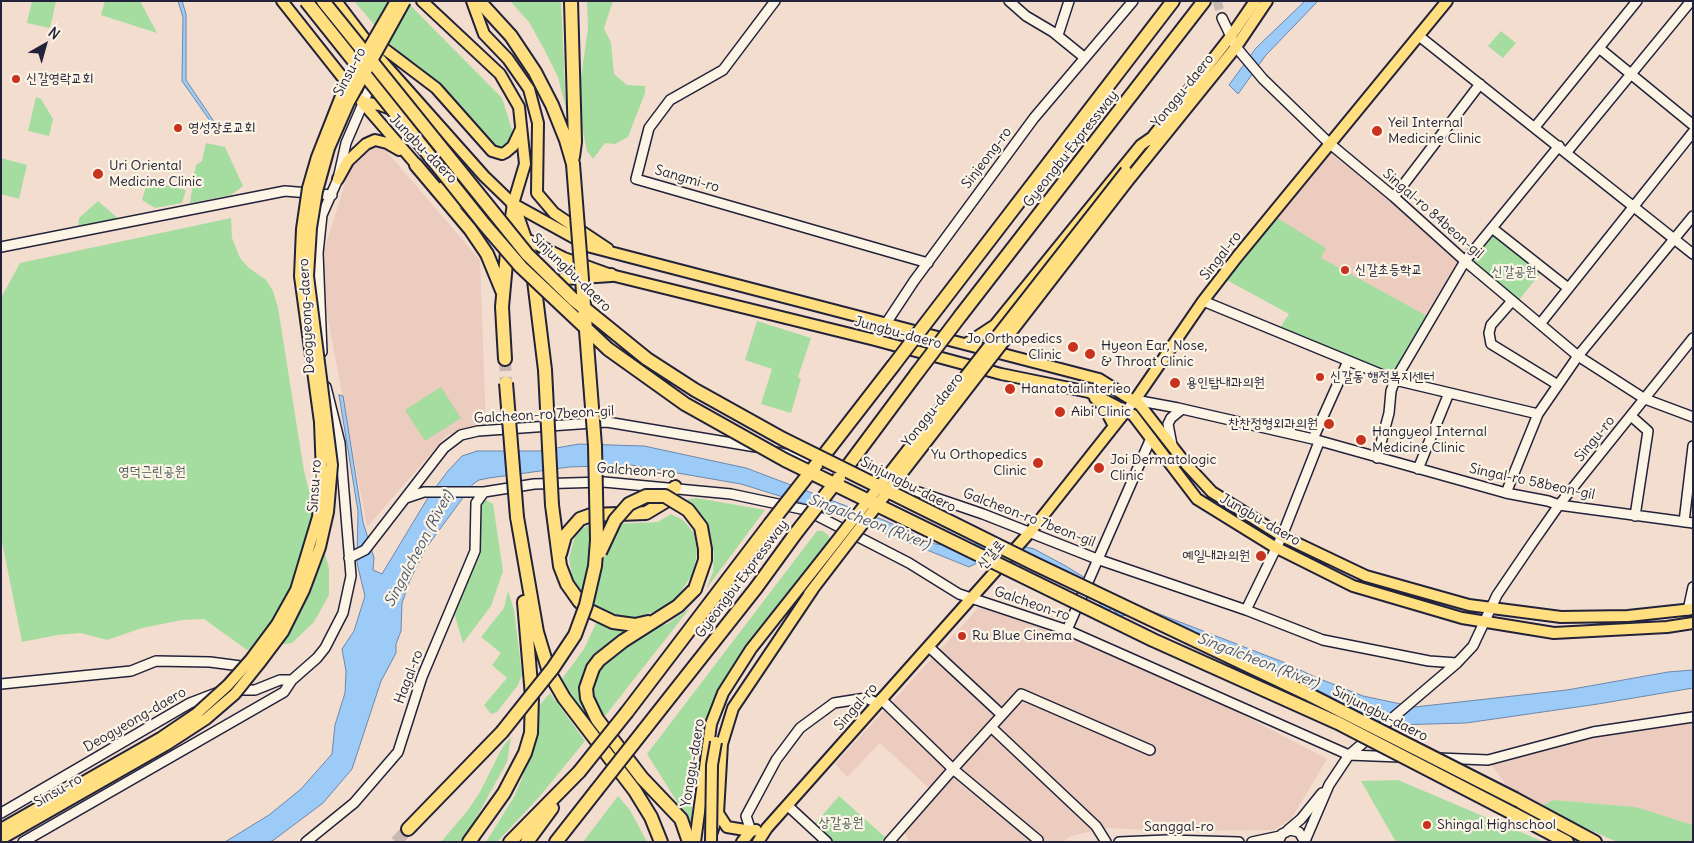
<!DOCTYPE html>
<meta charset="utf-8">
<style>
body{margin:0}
#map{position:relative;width:1694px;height:843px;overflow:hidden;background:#f3ddce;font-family:Delius,sans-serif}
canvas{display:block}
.frame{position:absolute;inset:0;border:2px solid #22223b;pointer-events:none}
.north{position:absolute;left:20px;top:20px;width:50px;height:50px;-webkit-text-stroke:4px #fcf5e5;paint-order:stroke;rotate:38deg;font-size:14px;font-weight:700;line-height:20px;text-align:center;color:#22223b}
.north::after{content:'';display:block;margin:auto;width:18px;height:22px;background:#22223b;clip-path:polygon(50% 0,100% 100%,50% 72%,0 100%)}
</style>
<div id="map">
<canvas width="1694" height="843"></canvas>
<div class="frame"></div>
<div class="north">N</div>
</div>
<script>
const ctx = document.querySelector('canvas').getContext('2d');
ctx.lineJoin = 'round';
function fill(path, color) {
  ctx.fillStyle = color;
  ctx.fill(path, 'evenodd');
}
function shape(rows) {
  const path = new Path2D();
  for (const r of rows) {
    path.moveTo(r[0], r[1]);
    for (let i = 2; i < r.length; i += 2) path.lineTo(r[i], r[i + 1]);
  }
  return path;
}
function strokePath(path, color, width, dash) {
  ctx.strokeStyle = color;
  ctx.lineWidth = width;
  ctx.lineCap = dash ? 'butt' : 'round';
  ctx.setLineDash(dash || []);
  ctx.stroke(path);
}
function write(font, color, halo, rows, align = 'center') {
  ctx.font = font + ' Delius,"Poor Story",sans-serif';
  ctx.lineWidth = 4.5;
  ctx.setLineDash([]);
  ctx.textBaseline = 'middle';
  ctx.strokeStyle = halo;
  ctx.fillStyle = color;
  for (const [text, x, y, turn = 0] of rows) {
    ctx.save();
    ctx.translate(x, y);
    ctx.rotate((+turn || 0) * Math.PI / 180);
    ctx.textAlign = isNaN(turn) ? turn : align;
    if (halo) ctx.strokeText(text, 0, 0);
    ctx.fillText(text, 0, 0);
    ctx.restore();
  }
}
const built = shape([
 [382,146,480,260,486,426,447,435,367,527,321,282,322,257,354,155],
 [1332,151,1393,200,1460,261,1445,289,1394,370,1227,280],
 [980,606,1066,636,1124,660,1211,698,1327,759,1291,819,1274,830,1171,831,1107,828,1071,836,1063,842,910,842,905,834,892,839,933,792,880,743,847,777,835,764],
 [1693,717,1693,825,1636,807,1553,800,1539,807,1512,793,1488,760,1593,732]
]);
const green = shape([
 [32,1,56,1,50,28,27,23],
 [105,1,140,1,157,33,101,15],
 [354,1,406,1,502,98,513,133,507,147,498,152,390,43],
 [510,1,561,1,566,109,558,77,544,49,529,22],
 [587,1,613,1,604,28,611,43,614,74,627,85,645,86,645,93,628,137,615,144,605,143,593,159,587,151,580,117,580,85,588,28],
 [1501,31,1516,43,1503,58,1488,46],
 [36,97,41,99,53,119,49,136,28,131],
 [206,143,225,147,243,186,231,195,190,203,194,175,196,165,202,161],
 [1,158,27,165,19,199,1,194],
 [148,180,186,190,182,203,155,208,142,200],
 [98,201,121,221,78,229,79,218],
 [231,218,232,238,240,258,249,268,266,280,273,291,278,308,304,471,329,569,329,595,314,622,292,643,247,650,204,619,182,620,142,628,107,640,81,633,57,635,22,642,1,537,1,298,20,263],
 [1277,218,1326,248,1321,258,1429,317,1394,370,1387,373,1280,328,1289,314,1227,280],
 [1492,232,1542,271,1519,300,1468,259],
 [757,321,811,338,798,377,801,379,791,413,761,404,772,369,745,360],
 [441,387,461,418,425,441,405,410],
 [697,498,765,510,706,589,713,572,714,554,710,533,703,516,684,500],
 [484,499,493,504,503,571,491,606,463,643,454,613,481,553,481,533,477,504],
 [671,514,683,520,694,533,697,551,694,572,675,600,662,609,635,618,616,615,605,610,592,604,582,595,572,576,569,558,575,536,579,530,590,525,658,522],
 [817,531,823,531,829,536,829,541,750,641,735,662,715,698,706,721,692,774,691,791,693,827,647,754],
 [508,591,514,610,522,675,518,685,497,712,491,714,484,705,507,678,492,665,501,653,481,637,504,608],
 [690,608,594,730,562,679,584,649,597,621,650,629,667,624],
 [550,693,585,741,540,796,497,842,486,842,514,797,523,776,536,730,538,707],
 [511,737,507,762,469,831,460,842,441,842,468,810,480,792,502,748],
 [1398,780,1544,842,1396,842,1361,781],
 [618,796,630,810,647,842,583,842],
 [839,796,885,837,881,842,831,842,813,826],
 [1553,800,1636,807,1693,825,1693,842,1617,842,1539,807]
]);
const water = shape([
 [178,1,182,1,186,14,186,80,221,132,220,135,182,81,183,17,178,1],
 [1305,1,1318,1,1266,55,1238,94,1229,85,1256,48,1305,1],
 [339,395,343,396,363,522,374,558,373,570,382,574,429,496,448,471,462,456,477,451,539,451,579,444,644,446,746,468,886,521,935,544,970,546,991,538,1034,549,1064,565,1118,598,1283,662,1315,677,1363,696,1415,707,1567,690,1668,672,1693,670,1693,688,1598,704,1466,723,1391,725,1363,717,1328,700,1319,691,1243,662,1236,667,1158,627,1128,615,1120,616,1112,609,1105,611,1094,596,1020,562,1008,565,989,557,969,567,838,514,741,484,631,465,569,467,489,478,479,480,473,484,426,548,410,580,402,603,401,631,396,644,396,653,381,681,352,769,323,803,275,839,270,842,225,842,269,815,301,789,332,754,335,725,345,693,346,671,342,649,354,631,365,596,357,563,358,511,339,395]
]);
const minorTunnel = shape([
 [1217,1,1222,18]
]);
const highwayTunnel = shape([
 [505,359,506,383],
 [396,842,408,829]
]);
const minor = shape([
 [775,1,723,70,670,100,649,128,636,179,928,263],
 [1009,1,1026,16,1053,32,1085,58],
 [1222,18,1236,47,1263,79,1329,143,1394,197,1465,261,1578,356,1645,399,1693,417],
 [1058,35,1069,1],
 [1419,36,1693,254],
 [1599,48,1693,125],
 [1535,127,1637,1],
 [1567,152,1691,1],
 [1394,197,1480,84],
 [1492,228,1568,288],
 [1,247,285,191,332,195],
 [1203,301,1395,380,1538,414],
 [1512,301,1491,325,1489,333,1491,344,1558,385],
 [1540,324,1693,132],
 [875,340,914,281,1034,118,1133,1],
 [322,352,318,253,322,215,338,179,346,143,373,80],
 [1126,411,1135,400,1178,408,1313,439,1506,493,1548,501,1559,505,1693,523],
 [1631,416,1648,431,1635,516],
 [1313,439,1348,361],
 [1172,445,1168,424,1171,418,1182,409],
 [776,452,822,463],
 [1377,458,1389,413,1391,391,1395,380,1465,261,1559,146],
 [1418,469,1449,393],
 [889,482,983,514,1097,559,1246,610,1323,640,1429,661,1457,663],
 [1506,493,1538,414,1578,356,1693,216],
 [406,498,424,492,484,492,534,484,604,482,731,494,806,510,909,563,959,594,1067,630,1349,755,1400,757],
 [1684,522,1693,446],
 [349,558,365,550,444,448,461,435,478,431,607,422,756,447],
 [1246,610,1282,536,1319,442],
 [1688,610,1693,587],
 [1067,630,1151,438],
 [929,647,1002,715],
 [1,684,131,671,156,661,210,662,248,667],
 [881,699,953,769,1021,694,1150,750],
 [991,727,1096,826,1106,842],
 [1438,758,1488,760,1593,732,1693,717],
 [788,806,827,842],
 [1,813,190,703,224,690,255,690,280,680,292,680],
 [1288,830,1301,819,1322,793],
 [751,831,746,816,776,760,800,728,834,703,866,698,877,703],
 [1305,841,1329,785,1349,755,1457,663,1473,646,1497,595,1531,545,1559,505,1693,338],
 [23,842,284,692,292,680,317,658,325,648,343,613,351,576,340,443,326,387],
 [306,842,354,803,398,752,422,677,475,551,476,503,484,492],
 [889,842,953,769,1038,840],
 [1119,842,1167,840,1239,842],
 [1252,842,1280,836],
 [1278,842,1282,834,1290,830,1299,832,1305,842]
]);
const major = shape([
 [282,1,362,102,421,170],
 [336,1,380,59,484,176,513,204,591,247,1099,379,1140,405,1186,464,1212,492,1282,536,1366,576,1469,605,1561,617,1628,616,1693,609],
 [422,1,500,74,519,107,525,164,513,204,509,230],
 [472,1,484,34,508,59,529,89,538,123,537,193,554,213,608,249],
 [374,41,436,88,492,151,502,154,506,152,513,146,521,129],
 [362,102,380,105,399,112,419,124],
 [1150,140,1231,36,1255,1],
 [1131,177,1236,47,1267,1],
 [338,179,348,161,366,144,375,140,387,143,399,150],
 [441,188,453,198,505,228],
 [522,237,564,258,611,275,875,340,1001,374,1089,392,1133,415,1197,499,1273,546,1353,586,1462,618,1554,633,1667,627,1693,623],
 [966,344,995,325,1141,145,1154,136],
 [1095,398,1104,407,1114,426],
 [1135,400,1203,301,1237,257,1447,1],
 [809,594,835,560],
 [718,813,727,827,751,831],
 [712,832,718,813,722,744,733,708,813,589],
 [695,842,711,724,723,693,751,649,827,553],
 [742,842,751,831,756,830],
 [758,842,767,828,1031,531,1126,411]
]);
const highway = shape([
 [479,1,511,36,535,72,552,105,566,140,573,164],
 [571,1,575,142,573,157],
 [416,165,470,229,487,254,503,293],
 [513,204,531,256,545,370],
 [549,288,566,278,611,275],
 [939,306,1173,1],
 [961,315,1204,1],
 [505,359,502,307,509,230],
 [821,459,893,366],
 [847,467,917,373],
 [552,505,560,566,567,584,579,601,588,610,613,622,635,625,648,622],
 [517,517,537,632,549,672,564,698,635,791,651,817,661,842],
 [560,554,565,536,580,519,591,515,646,513,666,501,675,487],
 [627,712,770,524],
 [644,730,756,588,796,533],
 [1515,799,1595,842],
 [1514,814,1567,842],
 [408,829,502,732],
 [469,842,504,793,525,753,531,733,532,696,524,602],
 [510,842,579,772],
 [527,842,552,808],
 [556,842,596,791],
 [689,842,681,819,642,778,597,719,587,698,586,688,593,668,599,660,623,641,678,606,695,589]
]);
const majorBridge = shape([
 [827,553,1126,171],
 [835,560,1131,177],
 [1,829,162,737,196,714,228,685,251,659,277,624,296,590,318,517,322,474,320,422,300,276,302,229,308,188,317,157,341,96,396,1],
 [1,839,166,745,206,719,235,694,259,664,283,632,304,590,320,547,328,512,332,465,308,276,311,228,317,191,329,148,349,102,405,1],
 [711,842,712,765,716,742]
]);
const highwayBridge = shape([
 [306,1,484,224,521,267,608,349,685,404,785,460,1153,640,1338,723,1514,814],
 [323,1,527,254,573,299,647,359,695,390,783,439,1035,564,1306,693,1515,799],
 [893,366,939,306],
 [545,370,552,505],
 [917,373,961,315],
 [506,383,517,517],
 [770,524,816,465],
 [796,533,839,478],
 [600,552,615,520,629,504,646,496,665,496,688,510,701,527,705,549,705,560,695,589],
 [502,732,553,668,575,635,586,605,595,566,597,540,595,446,573,164],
 [579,772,627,712],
 [596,791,644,730]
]);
const markers = [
 [16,79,5,"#c8321e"],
 [178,128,5,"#c8321e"],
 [1377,131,6,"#c8321e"],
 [98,174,6,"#c8321e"],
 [1345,270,5,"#c8321e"],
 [1073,347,6,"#c8321e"],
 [1090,354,6,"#c8321e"],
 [1320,377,5,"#c8321e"],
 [1175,383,6,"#c8321e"],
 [1010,389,6,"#c8321e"],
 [1060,412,6,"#c8321e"],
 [1329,424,6,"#c8321e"],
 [1361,440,6,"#c8321e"],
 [1038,463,6,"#c8321e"],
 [1099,468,6,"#c8321e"],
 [1261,556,6,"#c8321e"],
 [962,636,5,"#c8321e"],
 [1427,825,5,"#c8321e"]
];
const streetNames = [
 ["Sinsu-ro",350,72,-62],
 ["Yonggu-daero",1183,91,-51],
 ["Jungbu-daero",423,149,46],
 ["Gyeongbu Expressway",1071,149,-52],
 ["Sinjeong-ro",987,158,-53],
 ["Sangmi-ro",687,179,16],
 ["Singal-ro 84beon-gil",1433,214,41],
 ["Singal-ro",1221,256,-52],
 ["Sinjungbu-daero",571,273,44],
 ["Deogyeong-daero",307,316,-93],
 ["Jungbu-daero",898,333,15],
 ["Yonggu-daero",933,410,-52],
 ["Galcheon-ro 7beon-gil",544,415,-3],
 ["Singu-ro",1595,439,-51],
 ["Galcheon-ro",636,471,4],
 ["Singal-ro 58beon-gil",1532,482,12],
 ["Sinjungbu-daero",908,485,27],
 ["Sinsu-ro",315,486,-86],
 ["Galcheon-ro 7beon-gil",1029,518,21],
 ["Jungbu-daero",1260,520,30],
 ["신갈로",991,555,-49],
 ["Gyeongbu Expressway",742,579,-53],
 ["Galcheon-ro",1032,604,19],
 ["Hagal-ro",409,677,-69],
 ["Singal-ro",856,707,-49],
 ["Sinjungbu-daero",1380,714,27],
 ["Deogyeong-daero",135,720,-30],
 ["Yonggu-daero",693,763,-81],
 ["Sinsu-ro",58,791,-30],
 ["Sanggal-ro",1179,827]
];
const poiNames = [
 ["신갈영락교회",26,79],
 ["Yeil Internal",1388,123],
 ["Medicine Clinic",1388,139],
 ["영성장로교회",188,128],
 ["Uri Oriental",109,166],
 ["Medicine Clinic",109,182],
 ["신갈초등학교",1355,270],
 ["Jo Orthopedics",1062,339,"right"],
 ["Clinic",1062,355,"right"],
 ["Hyeon Ear, Nose,",1101,346],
 ["& Throat Clinic",1101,362],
 ["신갈동 행정복지센터",1330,377],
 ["용인탑내과의원",1186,383],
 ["Hanatotalinterieo",1021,389],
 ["Aibi Clinic",1071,412],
 ["찬찬정형외과의원",1318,424,"right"],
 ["Hangyeol Internal",1372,432],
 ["Medicine Clinic",1372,448],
 ["Yu Orthopedics",1027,455,"right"],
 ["Clinic",1027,471,"right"],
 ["Joi Dermatologic",1110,460],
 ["Clinic",1110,476],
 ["예일내과의원",1250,556,"right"],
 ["Ru Blue Cinema",972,636],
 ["Shingal Highschool",1437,825]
];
const parkNames = [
 ["신갈공원",1514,272],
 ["영덕근린공원",152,472],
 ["상갈공원",841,823]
];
const waterNames = [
 ["Singalcheon (River)",869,522,21],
 ["Singalcheon (River)",419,549,-62],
 ["Singalcheon (River)",1258,661,21]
];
fill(built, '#ecccbe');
fill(green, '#a5dda1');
fill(water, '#9dcbf8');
strokePath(water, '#6c87ac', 1);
strokePath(minorTunnel, '#c9b8b1', 9, [9, 4.5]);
strokePath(highwayTunnel, '#c9b8b1', 12, [12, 6]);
strokePath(minor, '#22223b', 12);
strokePath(major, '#22223b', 14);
strokePath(highway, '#22223b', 16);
strokePath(minor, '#fcf5e5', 9);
strokePath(major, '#ffdf80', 10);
strokePath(highway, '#ffdf80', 12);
strokePath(majorBridge, '#22223b', 14, []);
strokePath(highwayBridge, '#22223b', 16, []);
strokePath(majorBridge, '#ffdf80', 10);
strokePath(highwayBridge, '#ffdf80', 12);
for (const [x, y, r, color] of markers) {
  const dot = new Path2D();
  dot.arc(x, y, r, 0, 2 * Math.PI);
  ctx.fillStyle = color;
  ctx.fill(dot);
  strokePath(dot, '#fcf5e5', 2);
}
write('14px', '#22223b', '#fcf5e5', streetNames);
write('14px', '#22223b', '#fcf5e5', poiNames, 'left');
write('14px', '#495a5a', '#fcf5e5', parkNames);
write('italic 15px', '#475574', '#fcf5e5', waterNames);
</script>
